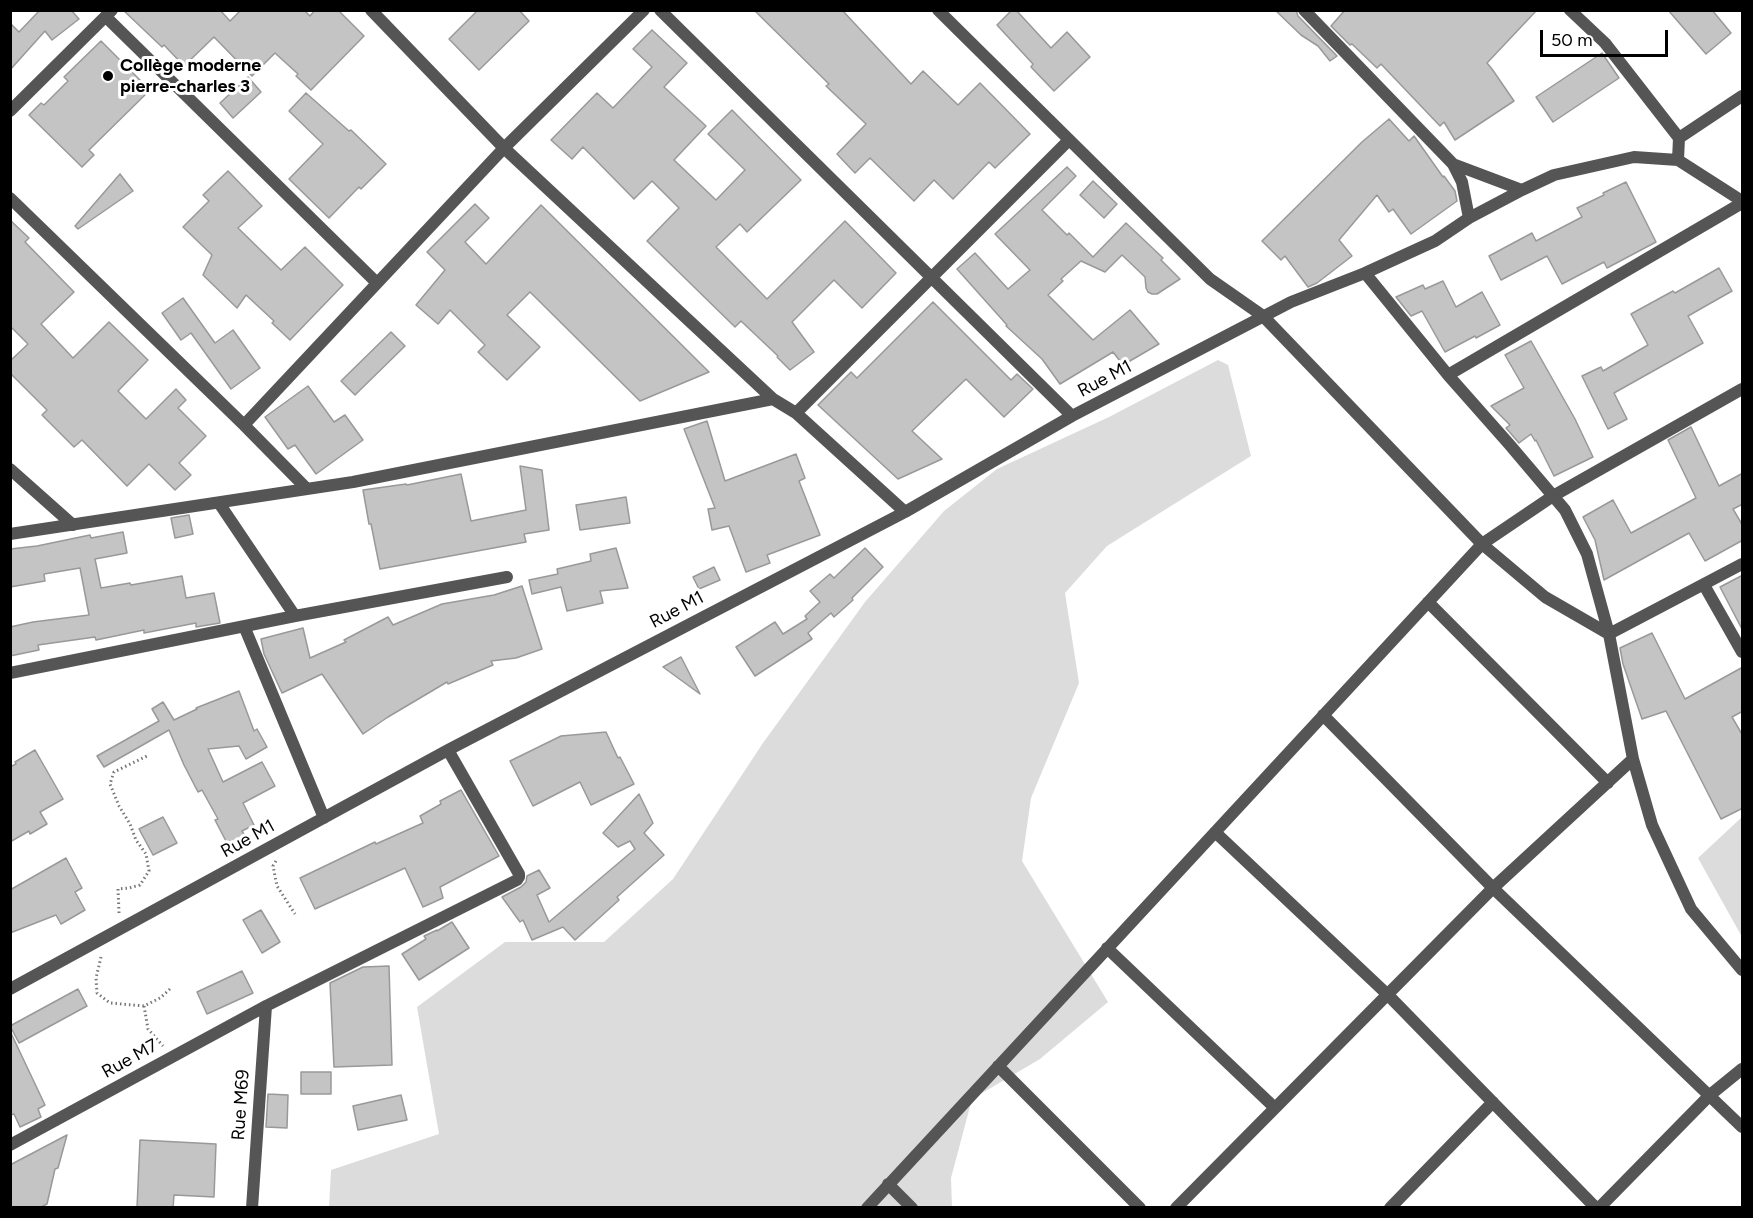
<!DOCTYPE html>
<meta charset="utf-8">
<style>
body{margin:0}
#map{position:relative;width:1753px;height:1218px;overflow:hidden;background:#fff;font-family:Figtree,sans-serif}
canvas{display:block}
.frame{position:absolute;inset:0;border:12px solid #000;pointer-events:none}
.scale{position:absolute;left:1540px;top:30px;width:128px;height:27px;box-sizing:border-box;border:3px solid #000;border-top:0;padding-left:8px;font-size:18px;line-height:21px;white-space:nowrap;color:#000;-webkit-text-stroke:4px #fff;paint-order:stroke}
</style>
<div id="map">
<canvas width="1753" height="1218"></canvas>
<div class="frame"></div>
<div class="scale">50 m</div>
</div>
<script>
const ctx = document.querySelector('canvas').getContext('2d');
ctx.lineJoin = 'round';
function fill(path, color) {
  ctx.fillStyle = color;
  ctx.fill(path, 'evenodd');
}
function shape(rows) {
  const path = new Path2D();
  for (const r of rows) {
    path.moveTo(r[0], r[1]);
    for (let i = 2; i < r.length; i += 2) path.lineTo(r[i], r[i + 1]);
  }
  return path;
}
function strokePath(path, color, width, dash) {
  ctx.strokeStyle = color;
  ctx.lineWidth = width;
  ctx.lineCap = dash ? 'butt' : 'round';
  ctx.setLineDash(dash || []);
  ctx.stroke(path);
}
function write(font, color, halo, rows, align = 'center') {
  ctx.font = font + ' Figtree,sans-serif';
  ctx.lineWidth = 6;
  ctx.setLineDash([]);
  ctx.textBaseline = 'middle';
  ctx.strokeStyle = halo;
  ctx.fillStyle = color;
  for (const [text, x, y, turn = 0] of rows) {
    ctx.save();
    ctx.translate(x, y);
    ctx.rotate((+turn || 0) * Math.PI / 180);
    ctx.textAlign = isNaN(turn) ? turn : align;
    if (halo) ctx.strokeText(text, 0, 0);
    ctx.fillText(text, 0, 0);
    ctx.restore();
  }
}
const green = shape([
 [1218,360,1228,365,1251,456,1107,546,1065,593,1079,683,1031,798,1022,861,1108,1002,1040,1059,972,1099,951,1178,952,1207,329,1208,331,1170,439,1134,417,1007,505,942,604,942,673,879,763,743,865,602,944,511,997,469,1109,417],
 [1742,817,1742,937,1698,858]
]);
const building = shape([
 [40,10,71,10,79,19,52,40,45,31,10,70,10,23,19,32,40,10],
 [123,10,220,10,230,21,241,10,304,10,310,16,315,10,338,10,364,36,311,90,296,76,298,74,275,53,252,76,214,37,184,66,164,45,162,47,123,10],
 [478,10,519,10,529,21,479,70,449,39,478,10],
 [754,10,842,10,911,84,923,71,958,105,980,83,1030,134,995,168,989,162,953,199,934,180,914,201,870,158,855,173,837,154,866,124,826,86,829,84,754,10],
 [1012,10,1016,10,1051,48,1067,32,1090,57,1054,91,1031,67,1033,64,997,25,1012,10],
 [1275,10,1296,10,1298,16,1337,56,1330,61,1318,46,1301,35,1275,10],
 [1345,10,1537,10,1487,63,1492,69,1514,101,1455,140,1444,122,1440,126,1381,64,1377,68,1352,44,1350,45,1331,26,1345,10],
 [1668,10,1712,10,1731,33,1706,54,1668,10],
 [652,30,687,63,664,87,706,126,674,160,716,200,745,170,708,134,732,110,801,180,747,232,740,224,716,247,767,299,845,221,896,273,862,308,834,280,792,322,814,352,790,370,777,357,778,356,741,321,735,327,647,241,679,208,652,181,634,199,583,147,572,159,551,140,597,93,613,108,652,67,633,49,652,30],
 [101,41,150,90,89,150,94,155,82,167,29,115,41,103,44,105,68,81,64,77,101,41],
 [1602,53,1619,78,1553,122,1536,97,1602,53],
 [248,77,261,92,233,118,220,103,248,77],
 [306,93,349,131,351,130,386,164,361,189,359,187,329,218,289,179,323,144,289,111,306,93],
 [1389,119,1409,141,1414,136,1443,177,1444,176,1455,191,1457,201,1411,234,1393,209,1389,212,1377,195,1339,240,1352,256,1317,283,1308,287,1285,256,1281,260,1262,241,1362,142,1389,119],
 [1067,167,1076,176,1042,210,1067,235,1069,233,1093,257,1126,223,1163,258,1161,260,1180,279,1157,294,1152,294,1148,292,1146,288,1145,277,1122,255,1105,272,1081,261,1061,279,1063,281,1048,295,1093,340,1130,310,1159,344,1123,365,1113,352,1060,384,1042,359,1006,326,1007,325,957,269,975,253,1008,289,1030,270,995,234,1067,167],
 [228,171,262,206,238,228,281,270,305,247,343,285,290,340,272,323,274,321,246,295,237,308,203,275,212,255,183,227,209,201,203,195,228,171],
 [120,174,133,191,78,229,75,226,120,174],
 [1093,181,1117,204,1104,218,1080,195,1093,181],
 [1626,182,1656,242,1607,268,1604,262,1562,284,1547,256,1501,280,1489,256,1532,233,1536,241,1582,217,1577,208,1604,195,1603,193,1626,182],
 [475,204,489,218,465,242,486,264,541,205,709,372,640,401,530,292,507,315,540,347,507,380,478,352,485,345,450,310,438,324,416,305,445,270,427,252,475,204],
 [10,220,29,238,25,242,74,292,41,324,73,358,109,322,148,360,118,391,146,419,176,389,186,400,178,408,206,436,179,463,191,475,175,490,149,464,127,486,82,440,74,447,42,415,47,410,10,373,10,361,28,344,10,326,10,220],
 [1719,268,1732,291,1688,316,1703,343,1614,393,1627,419,1608,429,1582,376,1601,367,1603,371,1648,345,1631,314,1673,291,1675,293,1719,268],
 [1443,281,1456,307,1482,292,1500,325,1476,338,1475,336,1445,352,1422,311,1411,316,1396,297,1423,285,1425,289,1443,281],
 [183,298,215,343,233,330,260,368,231,389,191,333,181,340,162,313,183,298],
 [933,302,1011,380,1017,374,1033,389,1004,417,966,379,912,431,942,459,898,479,818,405,851,372,857,378,933,302],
 [391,332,405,346,355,395,341,381,391,332],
 [1531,341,1575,419,1593,457,1554,476,1536,440,1535,441,1531,434,1519,443,1506,428,1510,425,1491,406,1524,388,1505,355,1531,341],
 [308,386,334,422,345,415,363,440,316,474,295,445,288,449,265,417,308,386],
 [707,421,725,481,796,454,805,478,799,481,820,535,767,555,770,563,746,572,729,526,712,530,708,509,715,508,684,429,707,421],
 [1691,427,1719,486,1743,473,1743,504,1733,509,1743,526,1743,540,1705,561,1689,533,1604,580,1595,540,1583,517,1613,500,1631,533,1696,498,1668,440,1691,427],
 [520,466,542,470,549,530,524,534,526,542,380,569,371,524,369,524,363,490,406,484,407,485,461,474,471,521,526,510,520,466],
 [626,497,630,523,580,530,576,505,626,497],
 [189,515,193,534,175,538,171,518,189,515],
 [123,532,127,553,95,559,101,588,130,583,131,585,182,576,186,598,214,593,220,623,196,627,196,623,144,633,144,630,96,640,95,637,38,645,39,650,10,656,10,627,33,622,89,615,80,568,44,574,45,581,10,587,10,549,37,546,90,535,91,538,123,532],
 [616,548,628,588,600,591,603,603,567,611,561,587,532,594,529,580,558,574,557,569,591,561,590,554,616,548],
 [865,548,883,567,852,598,853,600,834,617,831,613,808,633,812,639,755,676,736,647,775,622,783,634,807,619,805,616,820,602,810,591,830,574,834,578,865,548],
 [714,567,720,580,699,589,693,577,714,567],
 [1743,575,1743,631,1720,587,1743,575],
 [522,586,542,649,516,658,491,661,493,665,448,684,447,682,388,717,363,734,322,674,282,693,264,654,261,639,303,628,310,658,346,642,344,640,388,617,393,625,442,604,494,595,522,586],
 [1652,633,1685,699,1743,667,1743,711,1732,717,1743,736,1743,808,1721,819,1666,711,1642,719,1623,664,1620,648,1652,633],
 [681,657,700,694,663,667,681,657],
 [239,691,254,731,257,729,267,747,246,759,239,746,208,749,223,782,262,762,275,786,243,803,254,825,242,831,245,836,228,845,215,820,218,819,202,790,198,792,184,765,169,730,104,767,97,756,159,721,152,709,163,702,174,720,197,709,196,708,239,691],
 [606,732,618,758,620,757,634,784,591,805,580,782,533,806,510,761,561,736,606,732],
 [35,750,63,799,40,812,47,824,30,834,29,831,10,842,10,767,16,764,15,762,35,750],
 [461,790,499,856,440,887,443,898,423,907,405,868,315,909,300,878,375,842,376,844,423,823,420,816,441,804,440,801,461,790],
 [639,794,653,823,644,833,664,855,617,897,619,900,575,940,563,927,532,940,523,920,520,922,502,897,521,887,526,882,527,876,539,870,550,888,537,895,549,922,635,849,630,841,618,847,603,833,639,794],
 [163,817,177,843,153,855,139,829,163,817],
 [66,858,82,888,75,892,85,910,61,924,56,915,10,933,10,890,66,858],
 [261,910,280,942,262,953,243,920,261,910],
 [452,922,469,948,419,980,402,954,426,939,424,936,437,930,437,931,452,922],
 [389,966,392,1065,334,1067,330,983,363,967,389,966],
 [242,971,253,993,207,1014,197,992,242,971],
 [78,989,87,1006,19,1043,10,1026,78,989],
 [10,1031,45,1105,38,1109,41,1117,20,1127,14,1114,10,1115,10,1031],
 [301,1072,331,1072,331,1094,301,1094,301,1072],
 [268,1094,288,1095,287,1128,266,1127,268,1094],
 [401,1095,407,1120,358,1130,353,1106,401,1095],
 [67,1135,58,1168,55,1169,47,1204,39,1208,10,1208,10,1165,67,1135],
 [140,1140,216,1144,214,1197,174,1195,173,1208,137,1208,140,1140]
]);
const path = shape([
 [276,861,273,866,277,886,295,914],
 [119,913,118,889,129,888,140,885,149,871,146,854,136,840,130,824,119,806,110,784,114,772,147,756],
 [101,957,96,978,97,993,110,1003,144,1006,160,998,170,989],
 [144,1006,148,1029,163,1046]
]);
const street = shape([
 [371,10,504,148,773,399,796,413,905,512],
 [660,10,1072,416],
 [938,10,1210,279,1263,316,1482,544,1545,597,1609,634,1742,564],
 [1570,10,1605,43,1679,138,1678,160],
 [106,17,377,283],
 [10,111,112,10],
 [1679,138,1742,96],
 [1453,164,1522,190],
 [10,198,244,425,307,489],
 [1469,218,1522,190,1554,175,1634,157,1678,160,1742,201],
 [1365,273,1448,375,1509,444,1565,510,1587,554,1609,634,1633,759,1652,825,1691,909,1742,970],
 [1448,375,1742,203],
 [796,413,1069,140],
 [244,425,504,148,644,10],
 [10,469,73,525],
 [219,503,295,616],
 [10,534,353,482,773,399],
 [1704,585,1742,652],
 [1428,602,1608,783],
 [244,626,324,818],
 [10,673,295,616,507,577],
 [1323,715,1493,888,1742,1127],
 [1215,832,1388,995,1596,1208],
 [1107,948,1275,1108],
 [10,989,448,750,905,512,1072,416,1291,302,1365,273,1435,241,1469,218,1462,182,1453,164,1304,10],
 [998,1066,1140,1208],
 [10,1145,266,1006,517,880,519,877,519,874,448,750],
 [888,1184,912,1208],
 [252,1208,266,1006],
 [867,1208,1482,544,1553,496,1742,389],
 [1176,1208,1493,888,1633,759],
 [1390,1208,1493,1102],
 [1599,1208,1710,1095,1742,1069]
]);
const markers = [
 [108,76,6,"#000"]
];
const poiNames = [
 ["Collège moderne",120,66],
 ["pierre-charles 3",120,87]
];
const streetNames = [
 ["Rue M1",1105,379,-28],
 ["Rue M1",677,610,-28],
 ["Rue M1",248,839,-29],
 ["Rue M7",130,1059,-29],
 ["Rue M69",241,1105,-86]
];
fill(green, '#dcdcdc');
fill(building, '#c4c4c4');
strokePath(building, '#999', 1.5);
strokePath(path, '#777', 3, [1.5, 3]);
strokePath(street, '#555', 12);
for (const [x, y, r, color] of markers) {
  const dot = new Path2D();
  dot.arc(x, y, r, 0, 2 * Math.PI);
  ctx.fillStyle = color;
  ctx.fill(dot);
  strokePath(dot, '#fff', 2);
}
write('bold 18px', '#000', '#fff', poiNames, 'left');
write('18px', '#000', '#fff', streetNames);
</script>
